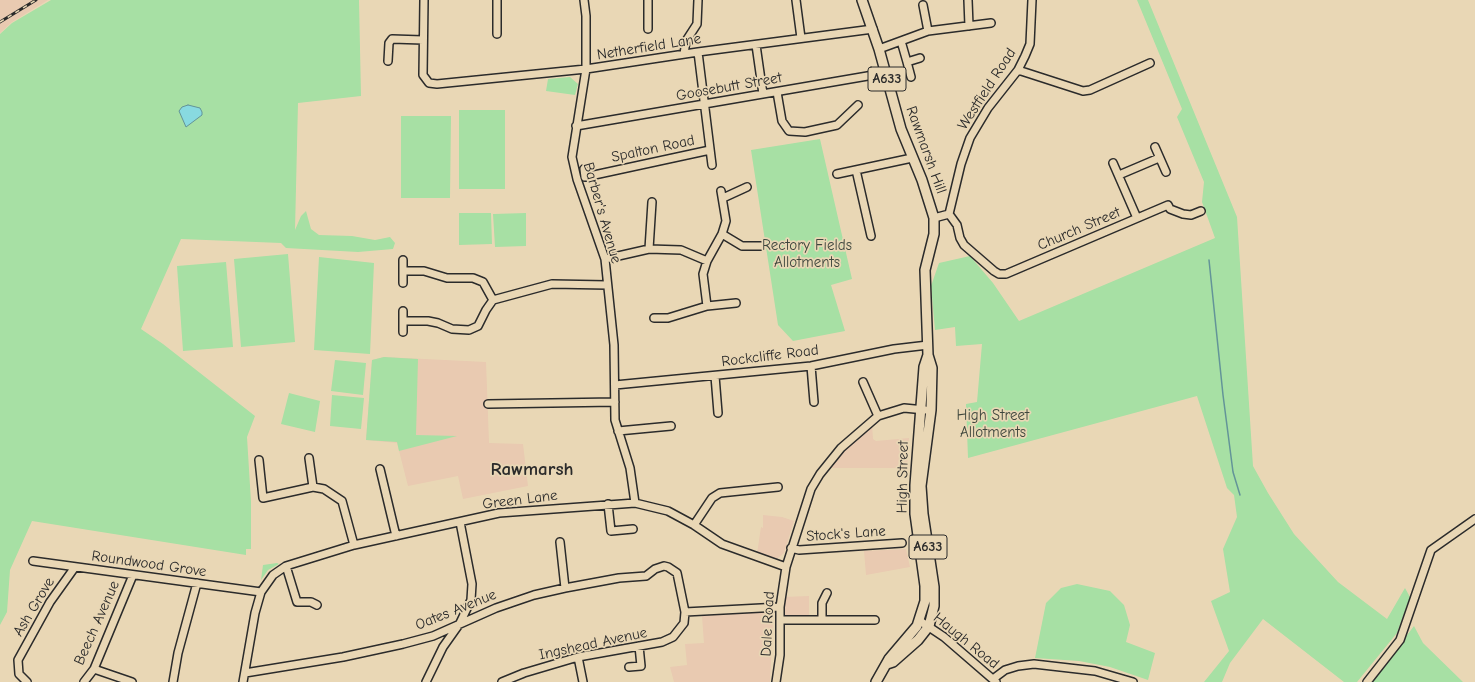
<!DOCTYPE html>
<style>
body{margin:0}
canvas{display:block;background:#e9d7b5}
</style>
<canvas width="1475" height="682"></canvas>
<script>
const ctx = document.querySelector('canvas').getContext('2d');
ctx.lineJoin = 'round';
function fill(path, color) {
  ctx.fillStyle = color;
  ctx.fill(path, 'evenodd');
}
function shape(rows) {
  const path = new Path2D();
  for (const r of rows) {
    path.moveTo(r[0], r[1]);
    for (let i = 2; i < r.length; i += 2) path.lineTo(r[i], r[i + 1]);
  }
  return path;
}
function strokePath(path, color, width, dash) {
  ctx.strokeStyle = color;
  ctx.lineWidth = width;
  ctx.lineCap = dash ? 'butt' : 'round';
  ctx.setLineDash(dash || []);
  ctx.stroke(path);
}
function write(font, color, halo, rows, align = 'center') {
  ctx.font = font + ' "Comic Neue",sans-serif';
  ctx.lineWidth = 3.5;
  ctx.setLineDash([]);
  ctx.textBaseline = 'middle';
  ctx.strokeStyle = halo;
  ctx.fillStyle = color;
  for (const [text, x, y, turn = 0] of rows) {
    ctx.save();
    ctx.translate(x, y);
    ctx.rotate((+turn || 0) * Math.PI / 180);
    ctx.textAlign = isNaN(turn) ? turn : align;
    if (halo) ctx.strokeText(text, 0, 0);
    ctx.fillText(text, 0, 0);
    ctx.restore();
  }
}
const built = shape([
 [0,0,48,0,12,22,0,33],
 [384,357,486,362,489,443,523,444,528,486,463,499,458,476,408,486,397,443,366,440,372,360],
 [872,424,873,439,876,441,909,438,907,468,829,468,849,443],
 [763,515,782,517,794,521,784,553,777,559,757,554,761,527,763,528],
 [906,549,910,567,866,575,864,551],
 [809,596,809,618,788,619,784,616,783,597],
 [765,612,769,613,773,622,770,682,674,682,670,667,687,665,685,644,704,643,702,616]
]);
const green = shape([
 [51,0,359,0,361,96,298,103,295,230,301,216,306,211,311,229,319,235,352,236,375,240,390,237,395,243,393,249,358,252,286,248,281,243,181,239,141,329,163,344,255,416,247,437,251,502,251,549,246,549,246,555,32,521,10,570,7,612,0,625,0,34,12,23],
 [1137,0,1148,0,1237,217,1253,466,1268,493,1294,534,1338,582,1387,619,1405,588,1410,597,1397,633,1357,682,1344,682,1263,619,1230,663,1222,682,1204,682,1229,651,1211,601,1230,592,1223,549,1237,517,1234,495,1227,488,1197,396,968,458,966,404,977,402,982,344,956,346,955,327,935,330,931,286,939,263,970,256,993,283,1019,321,1215,238,1202,202,1204,182,1177,117,1182,109],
 [570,77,578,84,575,95,546,91,548,79],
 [459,110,505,110,505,189,459,189],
 [401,116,451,116,450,198,401,198],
 [820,139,852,279,831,285,845,331,793,341,778,325,751,150],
 [459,213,491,213,492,244,459,245],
 [526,213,526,246,495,247,493,214],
 [288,254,295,342,241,347,234,259],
 [319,257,374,263,370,354,314,350],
 [226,262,233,347,183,351,177,266],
 [384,357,418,359,416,435,457,436,399,451,397,442,366,440,372,360],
 [335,360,366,363,363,395,331,391],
 [289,393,320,401,315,432,281,424],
 [332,395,364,398,361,429,330,426],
 [277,563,279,564,268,570,261,580,263,565],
 [1077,584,1110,591,1124,605,1130,625,1126,642,1155,653,1148,680,1110,667,1079,661,1035,658,1046,603,1061,588],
 [1414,626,1423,643,1463,682,1371,682]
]);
const water = shape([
 [188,105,200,108,202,112,202,115,186,127,179,111,182,107,188,105]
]);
const stream = shape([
 [1209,260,1223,395,1233,472,1240,495]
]);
const minor = shape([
 [424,0,423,75,429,83,437,84,586,69,698,52,873,29],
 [584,0,586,16,586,69,572,157,577,179,605,259,614,345,615,420,630,468,635,503],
 [796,0,801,38],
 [968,0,969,26],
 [923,5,928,31],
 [648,29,648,0],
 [497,34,497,0],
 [901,41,907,62,920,58],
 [756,45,763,94],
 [879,49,928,31,991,23],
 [698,52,712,165],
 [684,54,686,41,697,24,698,0],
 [388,61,389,43,392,39,423,40],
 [907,62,911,77],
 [1018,70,1083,91,1090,90,1150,63],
 [777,92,782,121,789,131,805,132,837,125,858,105],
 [576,126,885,73],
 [1155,147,1166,172],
 [1113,163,1137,218],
 [584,169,585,177,710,150],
 [856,170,871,236],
 [837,174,912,158],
 [1119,175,1159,158],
 [723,198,747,187],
 [949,214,957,225,960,238,964,245,994,271,999,274,1006,274,1168,205,1170,209,1183,214,1191,215,1201,211],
 [934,218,949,214,961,164,970,138,988,108,1018,70,1025,56,1030,44,1032,0],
 [722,234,742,246,761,246],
 [649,249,652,202],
 [605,259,649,249,681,250,707,261],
 [403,271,424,271,447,278,473,278,483,282,493,300,552,284,607,285],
 [403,283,403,260],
 [707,306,703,274,707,261,722,234,726,221,721,191],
 [403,311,403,332],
 [654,318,668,318,707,306,736,303],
 [403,321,428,321,438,323,452,329,469,330,478,326,486,310,493,300],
 [811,366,814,402],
 [715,376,718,413],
 [863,382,878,416],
 [615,385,811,366,894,349,928,345],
 [488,404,615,402],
 [618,431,671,426],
 [309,458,313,487],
 [259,460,263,498,313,487,324,489,342,501,354,545],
 [380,469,396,536],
 [608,504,611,531,633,529],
 [694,525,712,498,720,493,778,487],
 [560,542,565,588],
 [791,548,799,550,902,543],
 [33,561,261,592],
 [286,566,297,602,311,602,317,605],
 [685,612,780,607],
 [780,620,875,620],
 [822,620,822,603,827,593],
 [920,621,944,637,996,682],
 [578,657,583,682],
 [629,667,641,666,639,646],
 [94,669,132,682],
 [245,673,343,657,403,644,433,636,496,608,534,595,565,588,619,578,646,576,655,569,664,566,668,567,677,573,685,612,684,623,673,637,662,642,578,657,524,673,502,682],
 [993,679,1005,670,1018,666,1034,664,1095,671,1133,682],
 [27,682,19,674,18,660,50,602,75,567],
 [84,682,94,669,133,575],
 [173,682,178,653,197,583],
 [243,682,255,613,261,592,273,575,286,566,354,545,499,513,635,503,668,511,694,525,722,544,786,567],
 [426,682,443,647,460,623,471,600,472,584,460,522],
 [776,682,780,655,780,607,786,567,811,489,820,474,841,448,878,416,904,408,925,410],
 [1367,682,1400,640,1431,550,1475,519]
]);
const major = shape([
 [862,0,879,49,901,129,922,180,934,218,934,234,925,270,928,355,932,368,931,410,921,486,923,514,934,587,934,606,929,626,918,640,893,662,887,664],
 [876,682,889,659,917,626,925,601,925,586,915,514,915,485,924,367,928,355]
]);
const rail = shape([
 [0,22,36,0]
]);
const shields = [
 [887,79,38],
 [928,547,38]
];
const shieldNames = [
 ["A633",887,79],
 ["A633",928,547]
];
const streetNames = [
 ["Netherfield Lane",649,47,-9],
 ["Goosebutt Street",729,87,-10],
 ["Westfield Road",987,89,-57],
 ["Spalton Road",653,149,-12],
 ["Rawmarsh Hill",926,150,70],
 ["Barber's Avenue",602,213,74],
 ["Church Street",1079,229,-23],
 ["Rockcliffe Road",770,356,-7],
 ["High Street",903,477,-89],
 ["Green Lane",520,500,-7],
 ["Stock's Lane",846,534,-4],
 ["Roundwood Grove",149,564,8],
 ["Ash Grove",34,607,-59],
 ["Oates Avenue",456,610,-22],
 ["Beech Avenue",97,623,-66],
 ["Dale Road",768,624,-87],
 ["Haugh Road",966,641,39],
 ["Ingshead Avenue",593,644,-12]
];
const parkNames = [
 ["Rectory Fields",807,246],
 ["Allotments",807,263],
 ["High Street",993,416],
 ["Allotments",993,433]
];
const districtNames = [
 ["Rawmarsh",532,470]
];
fill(built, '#e9cab1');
fill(green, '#a7e0a4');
fill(water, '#88dae0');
strokePath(water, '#639498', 1);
strokePath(stream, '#639498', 1.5);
strokePath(minor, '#2b2b2b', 10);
strokePath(major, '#2b2b2b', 12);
strokePath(minor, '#e9d7b5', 7);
strokePath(major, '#e9d7b5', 9);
strokePath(rail, '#2b2b2b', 3);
strokePath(rail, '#e9d7b5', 1.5, [4.5]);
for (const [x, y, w] of shields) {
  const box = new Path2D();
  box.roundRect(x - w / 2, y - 12, w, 24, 3);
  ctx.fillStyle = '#e9d7b5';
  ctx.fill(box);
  strokePath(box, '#2b2b2b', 1);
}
write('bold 14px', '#2b2b2b', null, shieldNames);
write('15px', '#2b2b2b', '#e9d7b5', streetNames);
write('15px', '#3e463d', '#e9d7b5', parkNames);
write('bold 19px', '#2b2b2b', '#e9d7b5', districtNames);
</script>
